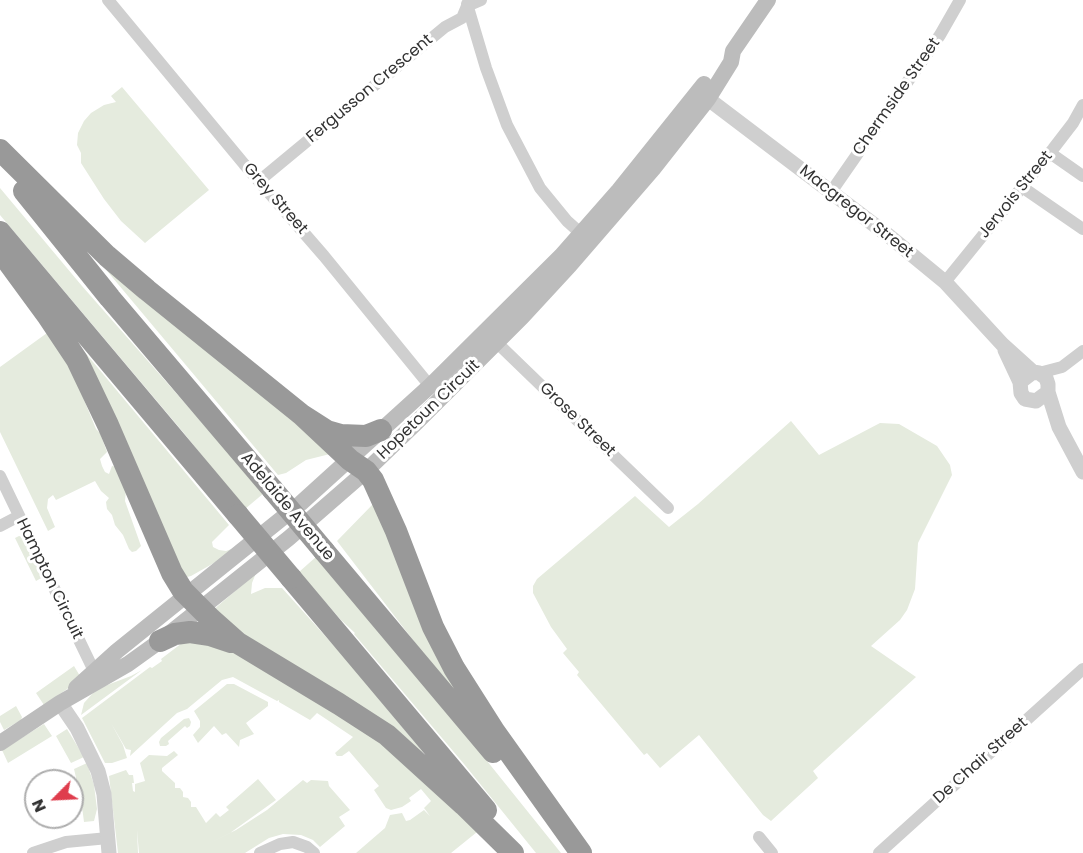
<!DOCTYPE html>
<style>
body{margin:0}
#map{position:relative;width:1083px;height:853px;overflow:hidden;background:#fff;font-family:Poppins,sans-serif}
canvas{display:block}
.north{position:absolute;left:24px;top:769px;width:60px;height:60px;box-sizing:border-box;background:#fff;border:2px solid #adadad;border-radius:50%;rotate:246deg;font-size:16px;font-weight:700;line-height:24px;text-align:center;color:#323232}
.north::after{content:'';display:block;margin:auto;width:21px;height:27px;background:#df3d4d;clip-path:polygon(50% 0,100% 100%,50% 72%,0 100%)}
</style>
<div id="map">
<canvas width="1083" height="853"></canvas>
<div class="north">N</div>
</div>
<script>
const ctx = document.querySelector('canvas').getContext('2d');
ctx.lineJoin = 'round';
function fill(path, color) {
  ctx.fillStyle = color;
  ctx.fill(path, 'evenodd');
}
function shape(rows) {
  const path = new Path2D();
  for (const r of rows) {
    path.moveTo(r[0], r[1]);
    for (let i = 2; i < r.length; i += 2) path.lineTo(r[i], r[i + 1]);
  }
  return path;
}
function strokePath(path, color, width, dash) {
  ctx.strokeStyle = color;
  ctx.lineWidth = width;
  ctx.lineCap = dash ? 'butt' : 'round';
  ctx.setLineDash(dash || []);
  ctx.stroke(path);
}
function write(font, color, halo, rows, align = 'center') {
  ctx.font = font + ' Poppins,sans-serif';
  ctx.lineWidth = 6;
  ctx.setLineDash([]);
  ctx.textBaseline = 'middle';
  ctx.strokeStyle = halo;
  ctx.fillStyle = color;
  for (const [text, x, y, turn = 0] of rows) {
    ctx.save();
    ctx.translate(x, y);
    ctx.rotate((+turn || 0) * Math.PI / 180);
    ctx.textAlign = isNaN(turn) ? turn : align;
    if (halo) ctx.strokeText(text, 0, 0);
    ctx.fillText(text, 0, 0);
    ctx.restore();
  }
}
const green = shape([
 [122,87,209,190,145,243,121,221,104,199,81,163,81,153,77,145,78,133,84,121,91,113,104,105,116,102,111,96],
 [0,188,82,286,264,493,245,509,183,432,0,215],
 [102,265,301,427,330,454,306,460,286,473,278,475],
 [63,326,229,525,212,542,213,547,219,550,226,551,237,547,221,559,191,576,187,577,183,573],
 [47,333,71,368,96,429,100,433,107,452,100,459,102,466,105,472,109,474,112,466,118,467,126,490,125,501,141,546,136,551,132,552,129,549,123,535,115,525,112,515,107,509,106,502,109,498,101,491,95,481,56,500,53,495,48,499,47,508,55,527,48,531,0,432,0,367],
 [791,421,819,455,880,423,899,424,937,446,950,465,952,475,918,543,915,589,907,610,900,620,871,646,916,677,813,771,818,778,771,821,763,815,699,735,660,768,647,753,644,755,577,675,579,672,563,653,567,649,551,627,533,593,533,586,537,579,635,496,669,527,698,504],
 [374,503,476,711,439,674,337,541],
 [19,536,24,537,43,577,36,581,15,538],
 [317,556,475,746,561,853,536,853,464,764,354,634,355,633,341,620,299,572],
 [256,573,252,583,251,594,265,588,282,588,345,658,423,752,419,755,286,665,212,611],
 [186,640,216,641,370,733,482,828,451,853,356,853,385,828,390,815,402,813,406,821,410,820,424,810,430,816,424,808,431,801,421,789,409,798,411,801,402,807,391,810,386,808,374,790,379,786,349,751,342,756,337,756,335,753,353,737,317,713,310,720,279,702,279,700,277,701,233,677,222,680,187,709,177,713,130,756,131,750,126,749,111,723,123,745,127,758,112,763,105,763,82,718,150,667,152,668,162,661,161,659],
 [74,666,80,676,73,685,44,705,36,693],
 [142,670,81,715,84,703,92,694,102,687,131,676],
 [227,684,234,684,268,702,268,706,246,723,254,734,240,740,239,747,226,733,222,735,214,726,198,743,193,735,200,727,200,721,194,711],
 [16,706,22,717,21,720,4,730,0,722,0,716],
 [189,718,191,722,190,726,187,728,185,726,168,741,169,744,166,746,160,746,159,742,161,738,184,719],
 [44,724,52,736,8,763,2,750],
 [67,729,84,757,71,763,56,736],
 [174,751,178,755,162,768,162,771,175,783,175,788,180,788,183,792,183,797,188,798,191,802,191,807,196,807,206,823,216,813,220,817,229,810,226,807,258,779,276,800,230,833,191,852,236,830,267,810,303,780,307,783,311,780,328,781,329,786,350,810,339,817,345,826,320,847,313,840,301,835,283,834,269,838,245,853,139,853,137,830,138,853,118,853,109,776,126,770,129,775,133,775,134,783,132,783,133,791,135,792,135,784,145,781,140,763,149,755,167,756],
 [87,763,94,785,97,809,94,821,84,822,81,799,74,769]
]);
const minor = shape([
 [108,0,244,164,324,256,430,386],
 [467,4,486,68,507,125,540,188,567,221,586,238],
 [1050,153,1083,176],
 [259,181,445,27,462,18,467,6,481,0],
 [1022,187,1083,229],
 [831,192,940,35,960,0],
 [945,282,1053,149,1073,123,1083,105],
 [491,337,668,508],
 [1039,373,1062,367,1083,351],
 [0,476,94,671],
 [0,526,19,516],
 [759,837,772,853],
 [33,853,66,842,108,838],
 [260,853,280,844,293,842,307,847,314,853],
 [879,853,1083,669]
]);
const tertiary = shape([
 [699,92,889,236,945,282,1002,344,1033,372],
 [1005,350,1020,382,1021,393,1025,399,1036,401,1048,392],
 [1020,382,1033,372,1039,373,1046,378,1048,384,1048,392,1059,427,1083,472],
 [60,703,77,728,98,771,104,794,109,853]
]);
const secondary = shape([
 [76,688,117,651,301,503,430,386,561,256,619,190,704,84],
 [0,743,60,703,128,664,160,641,289,538,366,471,417,422,522,317,570,265,653,169,708,99,731,62,733,51,768,0]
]);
const motorway = shape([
 [0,150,107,256,147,290,302,415,327,431,341,435,366,436,381,430],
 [24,191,110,298,273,490],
 [0,232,238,515],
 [0,251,47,315,77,360,108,425,172,573,183,591,211,619,238,643,339,704,387,735,464,805,513,853],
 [302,415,350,460,366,471,373,480,396,531,433,627,454,668,494,731,581,853],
 [324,551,493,752],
 [291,578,486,810],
 [160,641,175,634,190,632,210,635,231,642]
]);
const motorwayBridge = shape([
 [273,490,324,551],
 [238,515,291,578]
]);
const streetNames = [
 ["Fergusson Crescent",370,89,-40],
 ["Chermside Street",897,97,-55],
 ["Jervois Street",1016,195,-51],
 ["Grey Street",275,199,49],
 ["Macgregor Street",856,212,38],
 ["Hopetoun Circuit",429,410,-44],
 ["Grose Street",577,420,44],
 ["Adelaide Avenue",287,507,50],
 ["Hampton Circuit",49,579,64],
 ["De Chair Street",981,761,-42]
];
fill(green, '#e5ebde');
strokePath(minor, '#cfcfcf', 12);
strokePath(tertiary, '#cfcfcf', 15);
strokePath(secondary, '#bcbcbc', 16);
strokePath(motorway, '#999', 22);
strokePath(motorwayBridge, '#999', 22);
write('16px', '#323232', '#fff', streetNames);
</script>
